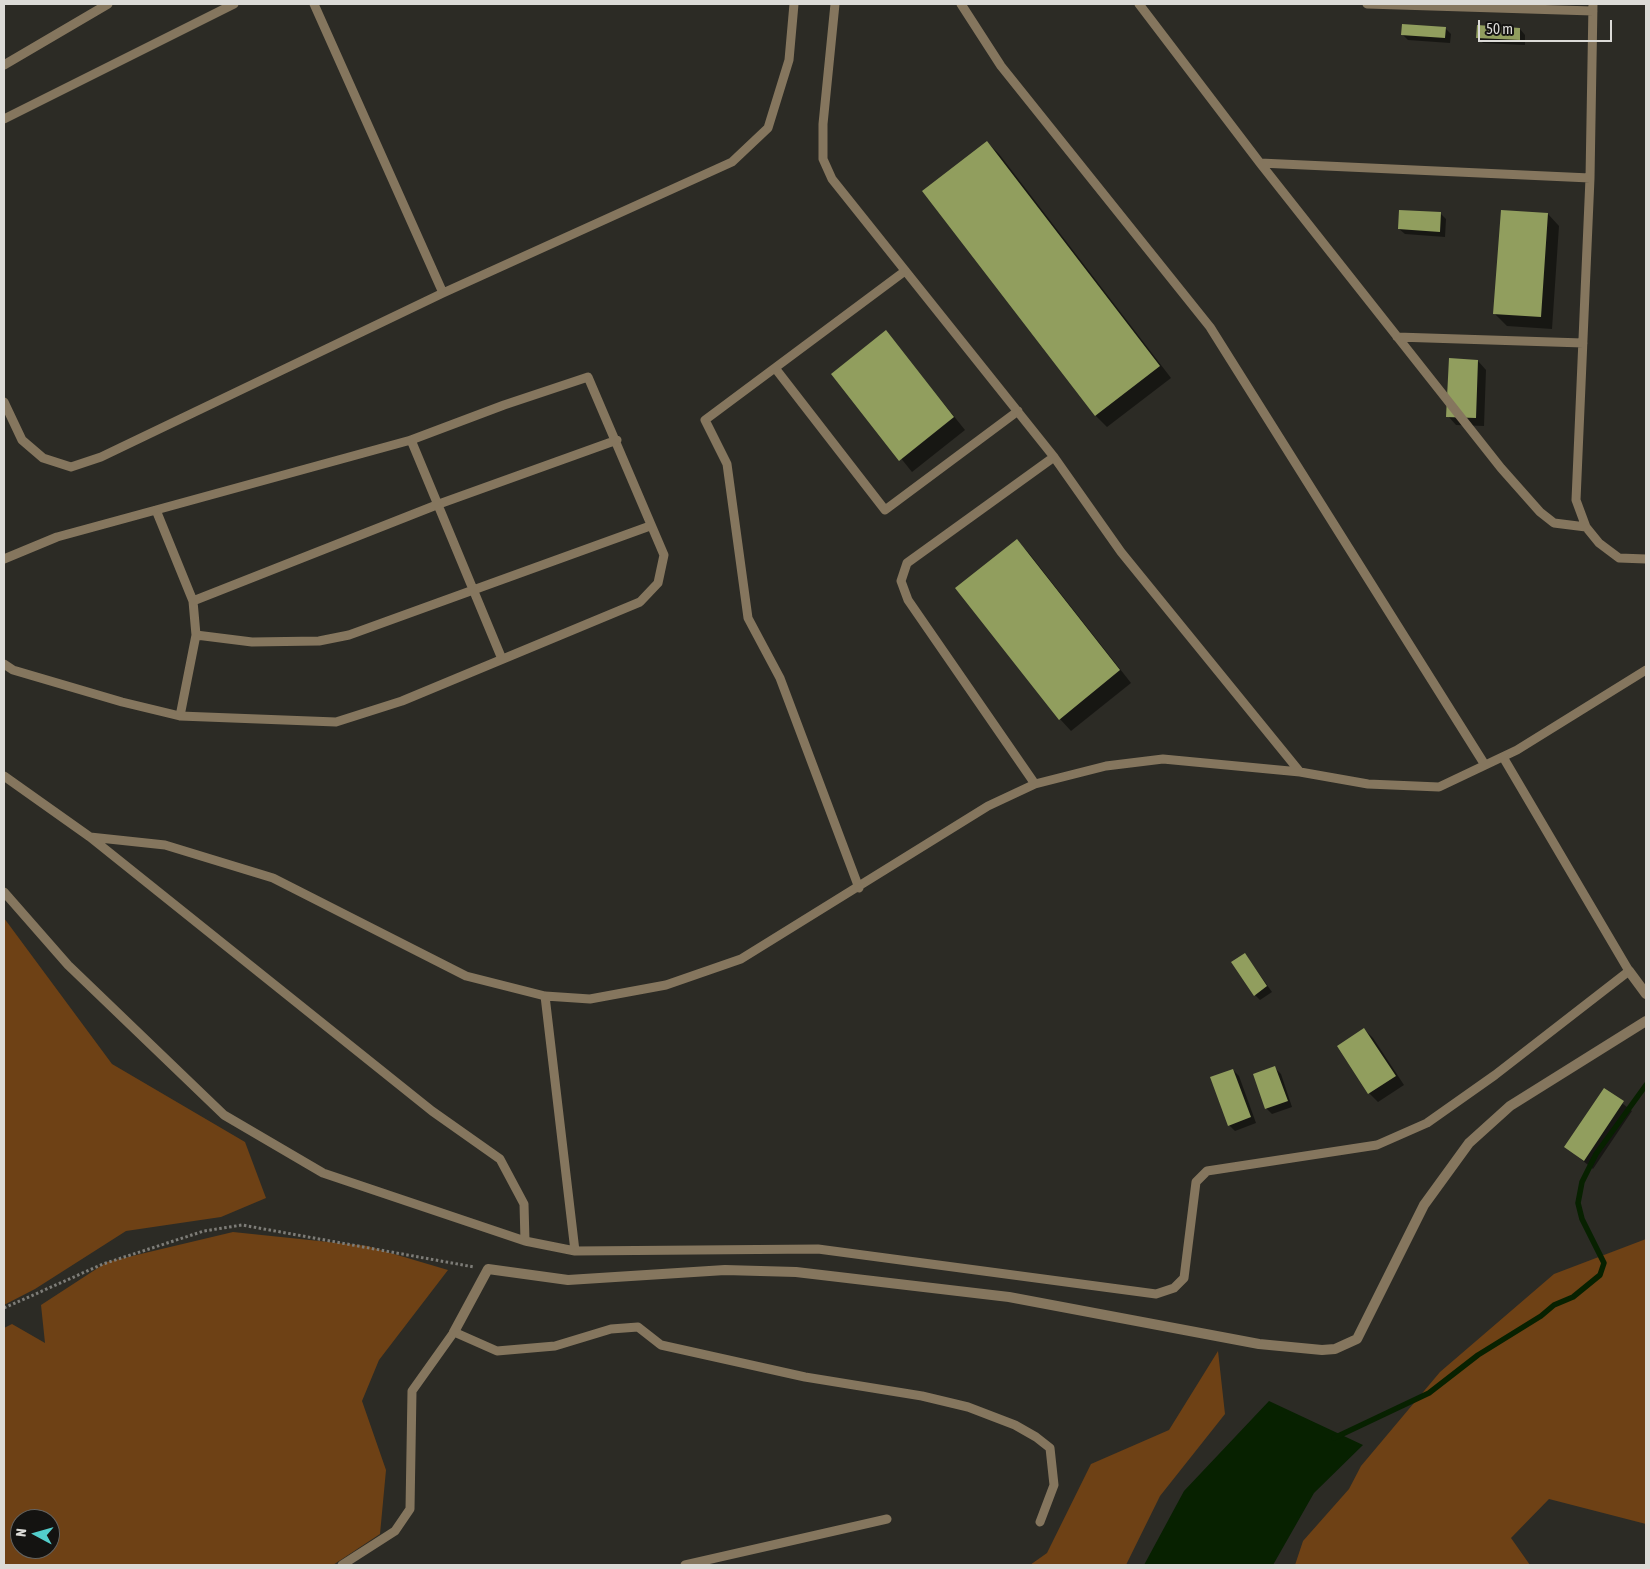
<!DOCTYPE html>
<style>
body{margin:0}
#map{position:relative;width:1650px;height:1569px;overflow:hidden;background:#2c2b25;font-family:"Asap Condensed",sans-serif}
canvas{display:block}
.frame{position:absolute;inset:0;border:5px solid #dcdbd7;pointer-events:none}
.north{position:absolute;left:10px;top:1509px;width:50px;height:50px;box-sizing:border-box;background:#141311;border:1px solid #646360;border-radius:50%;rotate:276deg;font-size:14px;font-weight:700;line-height:20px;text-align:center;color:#dcdbd7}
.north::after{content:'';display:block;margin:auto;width:18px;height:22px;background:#53cdcb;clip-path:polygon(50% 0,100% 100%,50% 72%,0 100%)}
.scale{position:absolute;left:1478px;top:20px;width:134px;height:22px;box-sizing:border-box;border:2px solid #dcdbd7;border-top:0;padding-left:6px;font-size:15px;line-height:18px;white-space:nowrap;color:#dcdbd7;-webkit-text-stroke:4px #141311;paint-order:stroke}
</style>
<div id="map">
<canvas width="1650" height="1569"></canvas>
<div class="frame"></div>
<div class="north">N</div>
<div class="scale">50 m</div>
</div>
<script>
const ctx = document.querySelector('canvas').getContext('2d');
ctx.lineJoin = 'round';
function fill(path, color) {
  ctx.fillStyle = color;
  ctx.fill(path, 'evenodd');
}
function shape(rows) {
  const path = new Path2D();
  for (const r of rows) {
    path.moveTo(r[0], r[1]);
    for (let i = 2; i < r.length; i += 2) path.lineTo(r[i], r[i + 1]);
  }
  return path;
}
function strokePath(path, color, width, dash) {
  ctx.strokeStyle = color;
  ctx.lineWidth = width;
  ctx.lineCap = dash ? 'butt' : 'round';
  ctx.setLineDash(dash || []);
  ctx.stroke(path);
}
const green = shape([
 [4,918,112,1064,245,1142,266,1198,221,1217,126,1231,35,1289,4,1305],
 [233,1232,367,1246,448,1270,379,1360,362,1401,386,1470,380,1534,333,1565,4,1565,4,1328,12,1324,45,1343,41,1305,107,1262],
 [20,1519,50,1519,50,1549,20,1549],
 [1646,1239,1646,1524,1549,1499,1511,1538,1530,1565,1295,1565,1303,1541,1349,1489,1361,1466,1440,1372,1554,1274],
 [1218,1351,1225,1414,1160,1496,1126,1565,1030,1565,1047,1553,1091,1464,1169,1430]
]);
const water = shape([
 [1269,1401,1363,1445,1314,1493,1273,1565,1144,1565,1184,1491]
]);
const shadow = shape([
 [1445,28,1451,34,1450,43,1408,40,1402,34],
 [1520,29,1525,35,1525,45,1483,43,1477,37],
 [987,142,999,154,1171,378,1107,427,1096,416,923,191],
 [1441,214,1446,219,1445,237,1405,234,1399,229],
 [1548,214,1559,226,1552,329,1507,326,1495,314],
 [886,332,965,430,912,472,833,374],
 [1478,361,1486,370,1484,426,1456,425,1448,416],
 [1017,541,1028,552,1131,683,1071,731,1060,719],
 [1245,954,1272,992,1260,1000,1255,995],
 [1364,1029,1373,1038,1404,1085,1378,1102,1369,1093],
 [1275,1068,1281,1074,1292,1107,1272,1114,1266,1108],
 [1233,1070,1239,1076,1256,1123,1235,1131,1229,1125],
 [1604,1089,1632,1111,1593,1169,1566,1147]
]);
const stream = shape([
 [1334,1438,1429,1393,1478,1355,1541,1316,1554,1305,1573,1297,1600,1275,1604,1263,1582,1219,1578,1203,1582,1182,1596,1154,1646,1085]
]);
const building = shape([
 [1402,24,1446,27,1445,38,1401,35],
 [1477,25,1520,28,1520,40,1476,38],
 [987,141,1160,366,1095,416,922,191],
 [1399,210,1441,212,1440,232,1398,229],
 [1501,210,1548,213,1541,317,1493,314],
 [886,330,954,417,899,461,831,374],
 [1449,358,1478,360,1476,418,1446,417],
 [1017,539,1120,670,1059,720,955,588],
 [1245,953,1267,986,1254,996,1231,962],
 [1364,1028,1396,1076,1368,1094,1337,1046],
 [1275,1066,1288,1101,1265,1109,1253,1074],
 [1233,1069,1251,1117,1228,1126,1210,1077],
 [1604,1088,1624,1101,1584,1161,1564,1147]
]);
const path = shape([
 [4,1308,103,1264,204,1231,242,1225,474,1267]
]);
const lane = shape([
 [314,4,443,293],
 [835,4,823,124,823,159,832,179,1054,457],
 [961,4,1001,66,1210,327,1485,765],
 [1139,4,1260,163,1501,468,1540,512,1554,523,1586,527],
 [1367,4,1593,11],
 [1593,4,1590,178,1576,500,1586,527,1599,543,1619,558,1646,559],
 [4,65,108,4],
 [4,119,234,4],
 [1260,163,1590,178],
 [1397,337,1583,343],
 [775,368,885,510,1018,411],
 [4,402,22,440,43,458,71,467,101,457,443,293,732,162,768,128,789,60,794,4],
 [411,440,502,659],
 [4,559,57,537,156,510],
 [193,601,439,504,617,440],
 [196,635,252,642,319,641,349,635,650,526],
 [4,664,13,670,122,702,180,716,336,722,402,701,640,602,658,583,664,555,588,377,504,405,411,440,156,510,193,601,196,635,180,716],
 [4,776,90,837,432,1111,500,1159,524,1204,525,1241],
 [1035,784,908,600,901,581,907,563,1054,457,1121,552,1300,772],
 [90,837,165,845,273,878,466,976,545,996,590,999,666,985,741,959,988,806,1035,784,1106,766,1163,759,1300,772,1368,784,1439,787,1517,750,1646,670],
 [859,888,780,678,748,618,727,464,705,420,905,271],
 [4,892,68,965,224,1115,323,1173,525,1241,575,1251,818,1249,1156,1294,1174,1288,1184,1278,1196,1182,1207,1171,1377,1145,1427,1123,1495,1075,1629,971,1503,757],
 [545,996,575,1251],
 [342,1565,395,1531,410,1509,412,1391,454,1332,497,1351,555,1346,611,1329,638,1327,661,1345,805,1377,922,1396,968,1407,1015,1425,1036,1437,1050,1448,1054,1485,1040,1522],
 [685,1565,887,1519]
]);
const street = shape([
 [1629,971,1646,994],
 [454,1332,488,1269,568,1280,725,1270,796,1272,1009,1297,1259,1344,1322,1350,1335,1349,1357,1339,1424,1205,1469,1143,1510,1106,1646,1021]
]);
fill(green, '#6e4115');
fill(water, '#072100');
fill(shadow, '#0007');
strokePath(stream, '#072100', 5.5);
fill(building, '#919e5e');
strokePath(path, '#7d7c77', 3, [2.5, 2.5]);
strokePath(lane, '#85765e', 9);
strokePath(street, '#85765e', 10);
</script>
